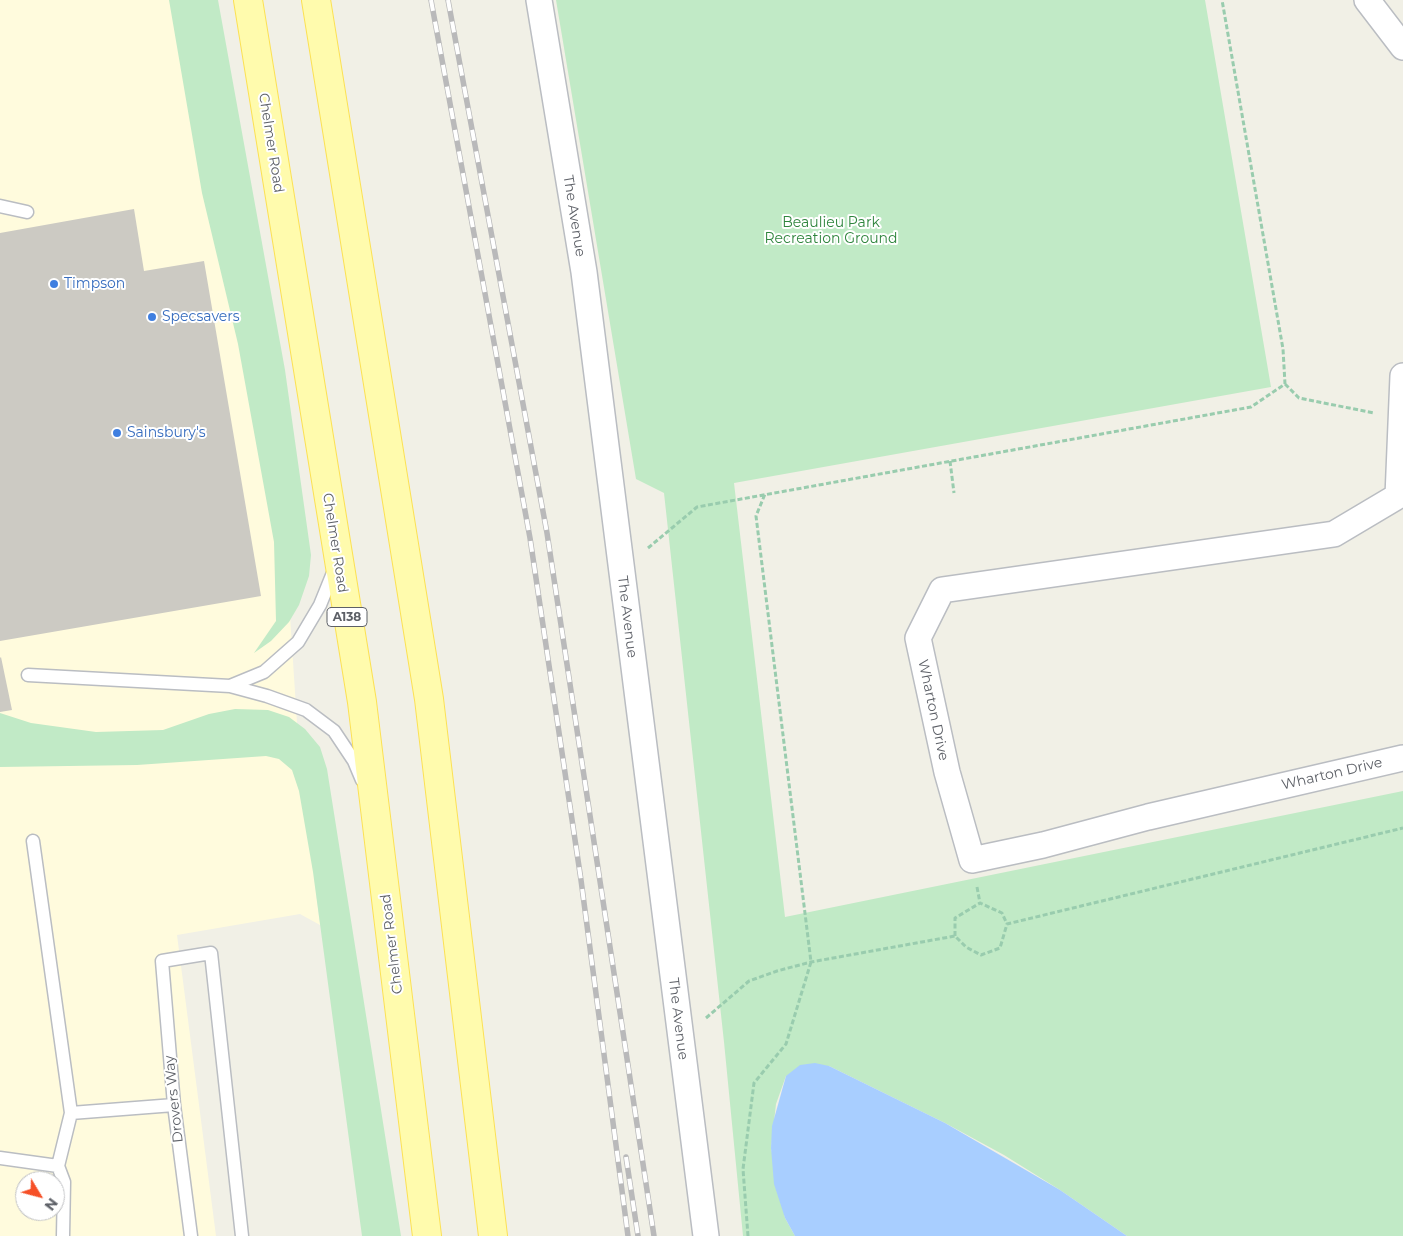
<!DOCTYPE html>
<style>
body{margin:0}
#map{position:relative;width:1403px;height:1236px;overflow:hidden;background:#f1f0e6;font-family:Montserrat,sans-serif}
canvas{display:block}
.north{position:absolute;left:15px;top:1171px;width:50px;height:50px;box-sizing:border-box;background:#fff;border:1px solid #bebfc2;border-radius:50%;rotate:127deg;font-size:14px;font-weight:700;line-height:20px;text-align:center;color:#5d6067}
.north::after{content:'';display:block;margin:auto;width:18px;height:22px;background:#f65027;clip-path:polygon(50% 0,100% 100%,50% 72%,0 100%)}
</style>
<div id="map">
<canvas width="1403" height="1236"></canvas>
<div class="north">N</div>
</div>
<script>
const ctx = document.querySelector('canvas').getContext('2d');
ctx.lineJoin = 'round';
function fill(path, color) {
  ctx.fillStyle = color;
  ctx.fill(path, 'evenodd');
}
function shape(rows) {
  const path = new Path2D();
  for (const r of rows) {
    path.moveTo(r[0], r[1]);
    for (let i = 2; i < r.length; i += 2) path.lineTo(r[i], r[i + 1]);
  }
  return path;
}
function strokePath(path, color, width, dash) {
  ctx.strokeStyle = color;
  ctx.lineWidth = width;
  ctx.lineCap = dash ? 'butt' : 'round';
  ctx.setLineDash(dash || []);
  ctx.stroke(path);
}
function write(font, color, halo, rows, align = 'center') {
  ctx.font = font + ' Montserrat,sans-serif';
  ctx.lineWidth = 4;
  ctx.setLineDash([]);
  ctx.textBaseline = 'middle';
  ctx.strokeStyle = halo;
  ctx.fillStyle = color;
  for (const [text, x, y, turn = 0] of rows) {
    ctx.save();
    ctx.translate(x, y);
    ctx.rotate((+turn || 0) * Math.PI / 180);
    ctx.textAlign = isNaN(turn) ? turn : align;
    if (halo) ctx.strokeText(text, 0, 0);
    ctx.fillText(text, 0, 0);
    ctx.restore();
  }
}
const commercial = shape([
 [0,0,175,0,288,585,299,753,320,925,300,914,177,935,216,1236,0,1236],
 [25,1181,55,1181,55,1211,25,1211]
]);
const green = shape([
 [169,0,218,0,285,370,311,555,309,576,299,605,289,622,271,641,254,653,276,621,274,542,238,344,202,193],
 [556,0,1205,0,1271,387,734,483,785,917,1403,791,1403,1236,1127,1236,1060,1190,1004,1155,945,1123,829,1066,786,1076,776,1104,771,1148,785,1218,795,1236,743,1236,724,1042,664,493,636,479],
 [235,709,268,710,289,717,305,729,320,747,327,769,401,1236,362,1236,313,872,299,791,292,770,279,759,266,756,137,765,0,767,0,713,31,723,96,732,163,730,209,714]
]);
const water = shape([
 [815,1063,829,1066,945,1123,1060,1190,1127,1236,795,1236,785,1218,774,1184,771,1148,772,1126,786,1076,800,1065]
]);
const building = shape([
 [134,209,144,271,204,261,261,596,0,641,0,233],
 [1,657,12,710,0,712,0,658]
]);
const path = shape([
 [1285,384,1299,398,1374,413],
 [950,461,954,493],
 [648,548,697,507,1251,407,1285,384,1283,349,1222,0],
 [977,887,980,903],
 [955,936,955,918,980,903,1002,913,1007,924],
 [706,1018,749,981,777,971,811,962,955,936,966,947,981,955,1000,948,1007,924,1403,828],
 [748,1236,743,1169,754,1083,786,1044,811,962,756,516,765,494]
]);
const lane = shape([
 [0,206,27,212],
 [28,675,230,686,267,696,306,710,334,731,354,761,362,780],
 [230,686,264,672,298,642,320,605,335,568],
 [33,841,71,1113,58,1166],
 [71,1113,174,1105],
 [0,1158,58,1166,64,1182,63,1236],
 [191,1236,174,1105,162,961,211,953,242,1236]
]);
const street = shape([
 [539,0,584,272,706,1236],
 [1367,0,1403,47],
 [1398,496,1334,534,942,590,918,638,947,772,972,860,1043,845,1148,817,1403,758],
 [1398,496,1403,376]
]);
const primary = shape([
 [248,0,362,702,427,1236],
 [316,0,429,699,493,1236]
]);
const rail = shape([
 [431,0,530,538,581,880,628,1236],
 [448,0,547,533,654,1236],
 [626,1157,638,1236]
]);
const markers = [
 [54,284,5,"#3f7fe0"],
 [152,317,5,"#3f7fe0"],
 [117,433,5,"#3f7fe0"]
];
const shields = [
 [347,617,40]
];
const shieldNames = [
 ["A138",347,617]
];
const streetNames = [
 ["Chelmer Road",271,143,81],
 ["The Avenue",574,216,81],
 ["Chelmer Road",335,543,81],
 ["The Avenue",627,617,83],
 ["Wharton Drive",933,710,78],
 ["Wharton Drive",1332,774,-13],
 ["Chelmer Road",392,944,-97],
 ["The Avenue",678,1019,83],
 ["Drovers Way",174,1099,-96]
];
const parkNames = [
 ["Beaulieu Park",831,223],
 ["Recreation Ground",831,239]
];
const shopNames = [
 ["Timpson",64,284],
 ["Specsavers",162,317],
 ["Sainsbury's",127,433]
];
fill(commercial, '#fffbdd');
fill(green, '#c1eac6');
fill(water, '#a8ceff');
fill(building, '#cccac3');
strokePath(lane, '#babdc2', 15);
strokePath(street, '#babdc2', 28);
strokePath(primary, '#fce154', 30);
strokePath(path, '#99ccae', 3, [5, 2.5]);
strokePath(lane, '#fff', 12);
strokePath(street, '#fff', 25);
strokePath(primary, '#fffbad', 28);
strokePath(rail, '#b9b9ba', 5.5);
strokePath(rail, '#fff', 4, [11]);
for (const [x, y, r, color] of markers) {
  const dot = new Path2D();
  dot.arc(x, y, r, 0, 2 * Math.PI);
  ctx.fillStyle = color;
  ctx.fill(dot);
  strokePath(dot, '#fff', 2);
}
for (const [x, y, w] of shields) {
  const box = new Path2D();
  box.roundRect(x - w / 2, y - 9.5, w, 19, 4);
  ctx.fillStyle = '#fff';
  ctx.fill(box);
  strokePath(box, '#5d6067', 1);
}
write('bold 12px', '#5d6067', null, shieldNames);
write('14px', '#5d6067', '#fff', streetNames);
write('14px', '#2f853d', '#fff', parkNames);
write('14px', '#366cbe', '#fff', shopNames, 'left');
</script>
